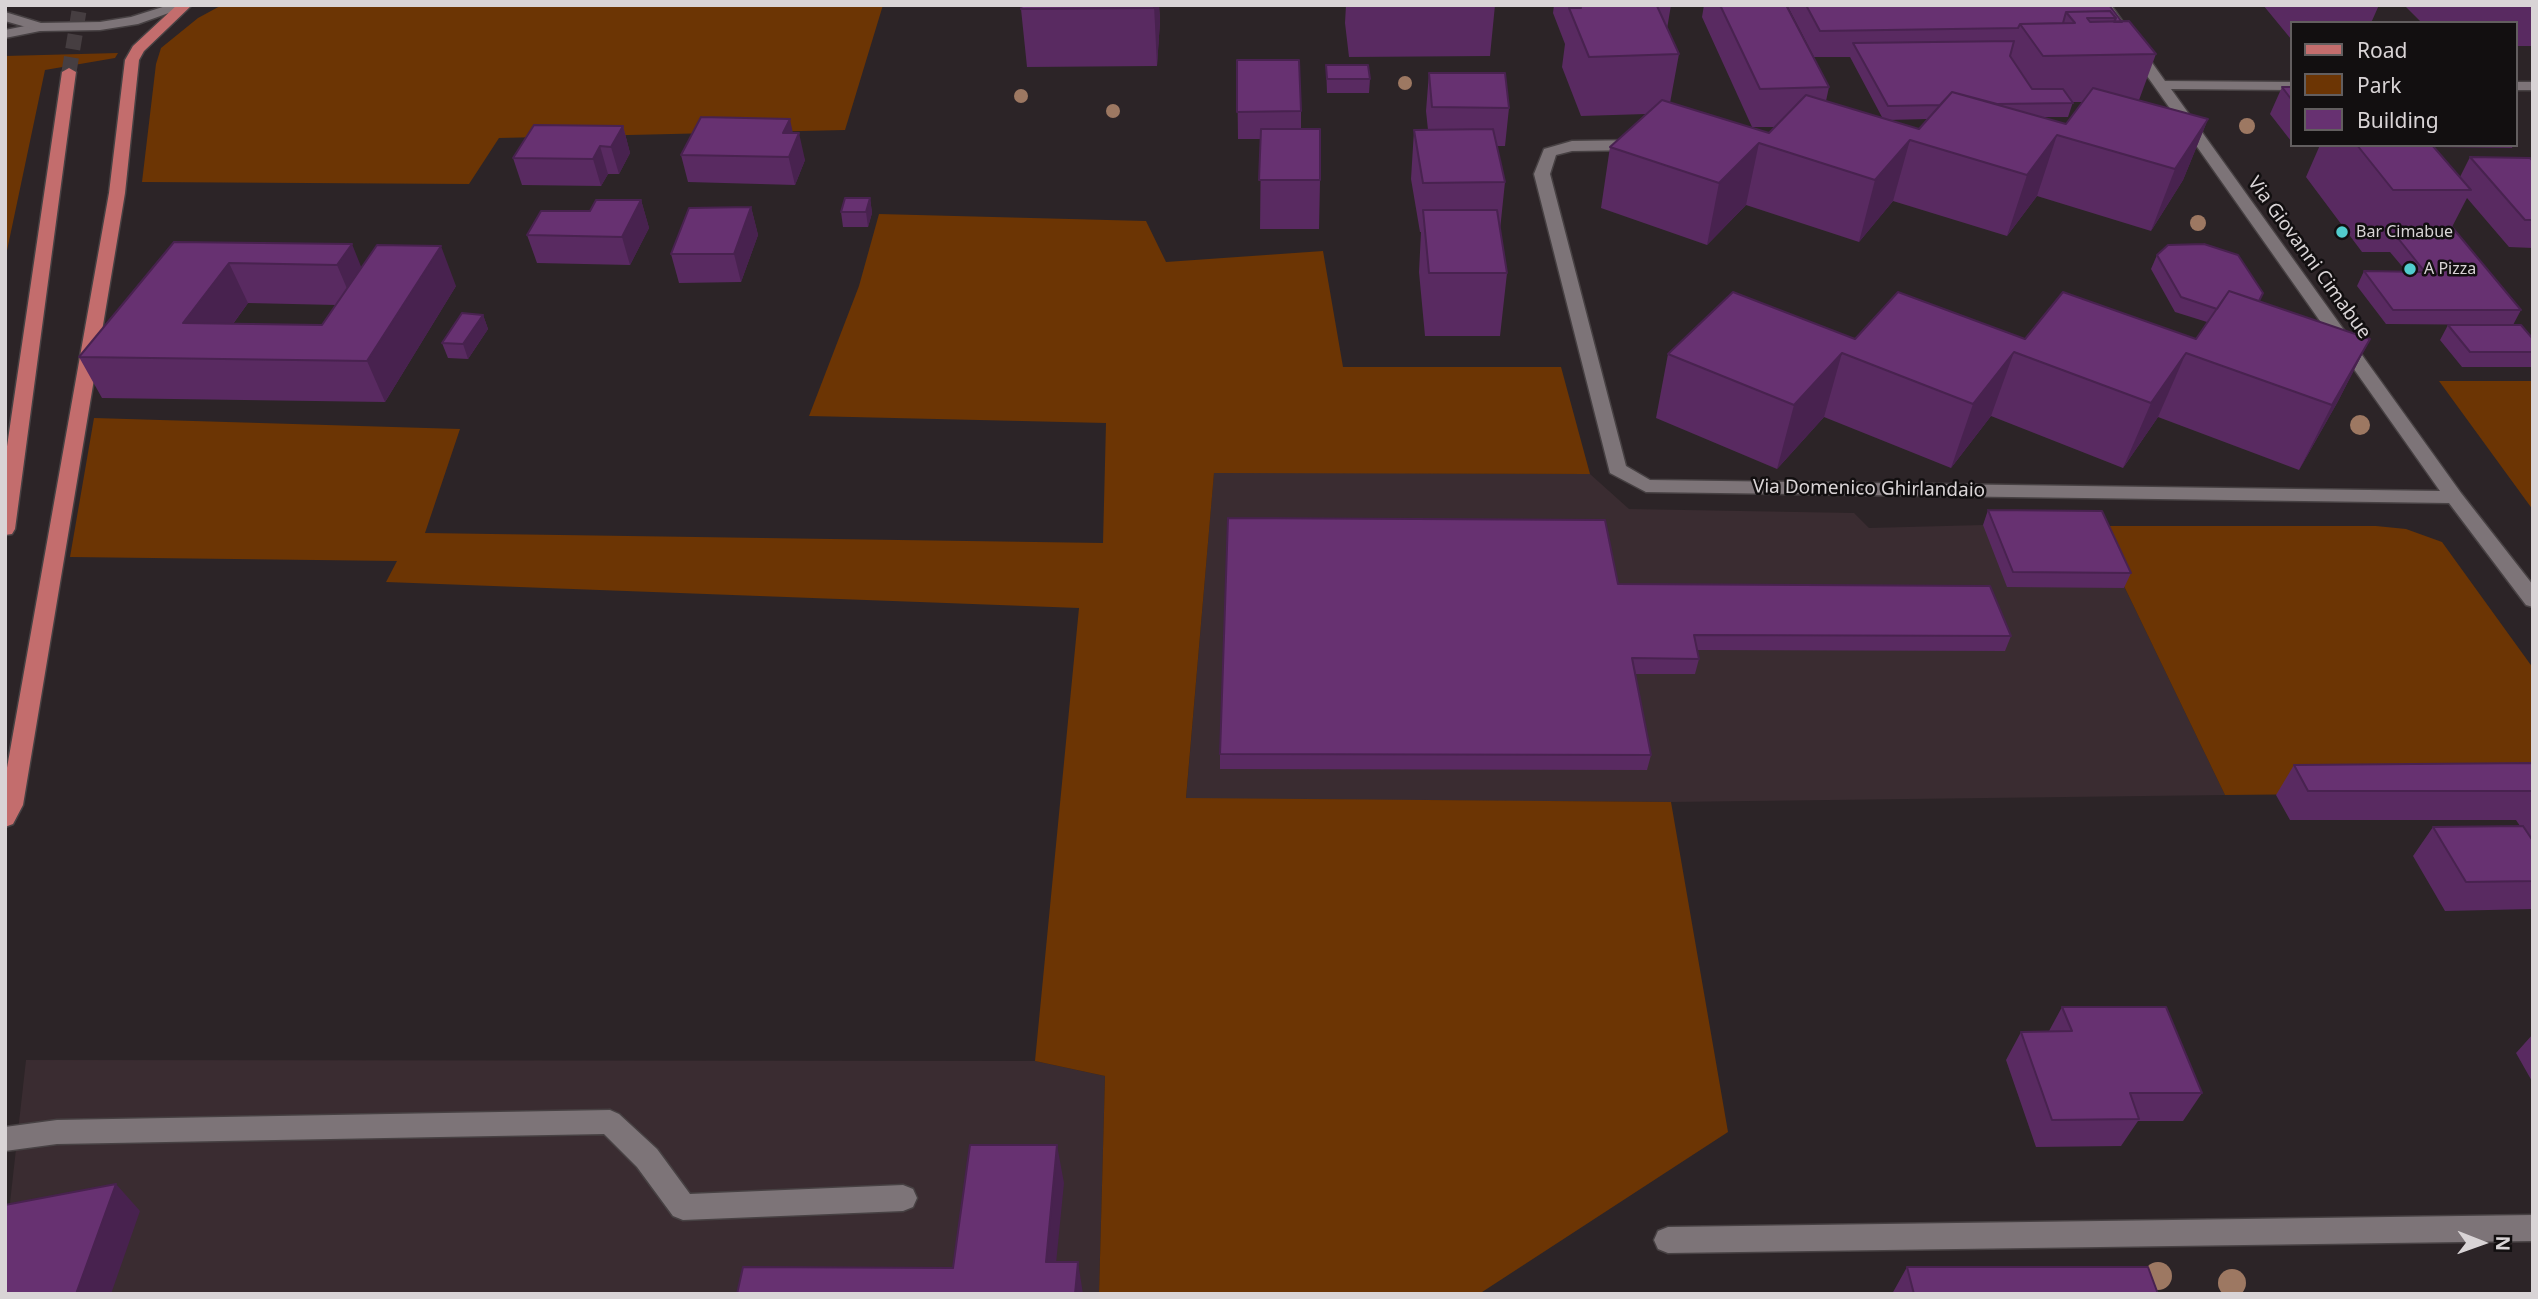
<!DOCTYPE html>
<style>
body{margin:0}
#map{position:relative;width:2538px;height:1299px;overflow:hidden;background:#2c2427;font-family:"Noto Sans",sans-serif}
canvas{display:block}
.frame{position:absolute;inset:0;border:7px solid #d9d4d6;pointer-events:none}
.legend{position:absolute;left:2290px;top:21px;width:228px;height:126px;box-sizing:border-box;background:#120f10;border:2px solid #625e5f;margin:0;padding:9px 12px;list-style:none;font-size:21px;color:#d9d4d6}
.legend li{display:flex;align-items:center;gap:14px;height:35px}
.legend b{width:35px;border:2px solid #625e5f}
.north{position:absolute;left:2447px;top:1208px;width:70px;height:70px;-webkit-text-stroke:5px #120f10;paint-order:stroke;rotate:91deg;font-size:19px;font-weight:700;line-height:28px;text-align:center;color:#d9d4d6}
.north::after{content:'';display:block;margin:auto;width:24px;height:32px;background:#d9d4d6;clip-path:polygon(50% 0,100% 100%,50% 72%,0 100%)}
</style>
<div id="map">
<canvas width="2538" height="1299"></canvas>
<div class="frame"></div>
<ul class="legend">
<li><b style="height:9px;background:#c36d6d"></b>Road</li>
<li><b style="height:19px;background:#6c3504"></b>Park</li>
<li><b style="height:19px;background:#673171"></b>Building</li>
</ul>
<div class="north">N</div>
</div>
<script>
const ctx = document.querySelector('canvas').getContext('2d');
ctx.lineJoin = 'round';
function fill(path, color) {
  ctx.fillStyle = color;
  ctx.fill(path, 'evenodd');
}
function shape(rows) {
  const path = new Path2D();
  for (const r of rows) {
    path.moveTo(r[0], r[1]);
    for (let i = 2; i < r.length; i += 2) path.lineTo(r[i], r[i + 1]);
  }
  return path;
}
function strokePath(path, color, width, dash) {
  ctx.strokeStyle = color;
  ctx.lineWidth = width;
  ctx.lineCap = dash ? 'butt' : 'round';
  ctx.setLineDash(dash || []);
  ctx.stroke(path);
}
function write(font, color, halo, rows, align = 'center') {
  ctx.font = font + ' "Noto Sans",sans-serif';
  ctx.lineWidth = 5;
  ctx.setLineDash([]);
  ctx.textBaseline = 'middle';
  ctx.strokeStyle = halo;
  ctx.fillStyle = color;
  for (const [text, x, y, turn = 0] of rows) {
    ctx.save();
    ctx.translate(x, y);
    ctx.rotate((+turn || 0) * Math.PI / 180);
    ctx.textAlign = isNaN(turn) ? turn : align;
    if (halo) ctx.strokeText(text, 0, 0);
    ctx.fillText(text, 0, 0);
    ctx.restore();
  }
}
const built = shape([
 [1214,472,1590,474,1629,509,1854,513,1869,528,1983,525,2095,526,2225,795,1671,802,1186,799],
 [26,1060,1035,1061,1105,1076,1099,1294,5,1294,5,1247]
]);
const green = shape([
 [222,5,883,5,845,130,499,138,469,184,142,182,156,64,161,48,198,18],
 [118,53,115,58,45,70,5,260,5,56],
 [879,214,1146,221,1166,262,1323,251,1343,367,1561,367,1590,474,1214,473,1186,798,1671,802,1728,1132,1479,1294,1099,1294,1105,1076,1035,1061,1079,608,386,582,397,561,70,557,94,418,460,429,425,533,1103,543,1106,423,809,416,859,286],
 [2439,381,2533,381,2533,510],
 [2095,526,2376,526,2406,529,2442,542,2533,668,2533,792,2225,795]
]);
const primaryTunnel = shape([
 [69,72,80,5]
]);
const lane = shape([
 [610,1110,619,1114,657,1149,690,1194,903,1185,913,1189,917,1198,913,1207,903,1211,683,1220,673,1216,637,1167,604,1134,57,1144,5,1151,5,1127,57,1120,610,1110],
 [2533,1215,2533,1241,1668,1253,1658,1249,1654,1240,1658,1231,1668,1227,2533,1215]
]);
const street = shape([
 [2097,5,2111,5,2165,81,2291,82,2291,90,2171,89,2461,493,2533,585,2533,607,2526,605,2449,503,1646,492,1610,473,1534,174,1544,149,1572,141,1640,140,1648,145,1640,150,1572,151,1556,155,1550,174,1626,466,1650,480,2440,491,2097,5],
 [40,23,45,24,45,30,5,38,5,30,40,23],
 [2515,82,2533,82,2533,90,2515,90,2515,82]
]);
const secondary = shape([
 [169,5,191,5,138,24,100,30,40,31,5,21,5,12,41,23,100,22,131,17,169,5]
]);
const primary = shape([
 [177,5,192,5,144,51,139,60,125,193,23,805,13,824,5,827,5,779,109,193,125,60,133,46,177,5],
 [69,68,76,72,15,529,12,534,5,535,5,460,62,72,69,68]
]);
const trees = [
 [1405,83,7],
 [1021,96,7],
 [1113,111,7],
 [2247,126,8],
 [2198,223,8],
 [2360,425,10],
 [2158,1276,14],
 [2232,1283,14]
];
const wall = shape([
 [1159,5,1160,21,1157,66,1027,67,1021,9],
 [1346,5,1495,5,1490,56,1349,57,1345,23],
 [1554,5,1671,5,1667,29,1679,54,1670,103,1769,133,1775,127,1752,127,1702,17,1704,5,1786,5,1829,87,1826,101,1883,119,1850,57,1814,57,1787,5,2109,5,2122,22,2156,54,2139,100,2208,119,2183,180,2151,231,2037,196,2007,236,1893,201,1859,242,1746,205,1707,245,1601,208,1610,147,1646,114,1581,116,1562,67,1565,44,1553,13],
 [2073,102,2082,102,2066,124,2042,117,2068,117],
 [1927,119,1919,129,1888,120],
 [2263,5,2379,5,2371,23,2291,23,2291,39],
 [2404,5,2533,5,2533,46,2515,46,2515,23,2422,23],
 [1237,60,1301,111,1301,129,1320,180,1319,229,1260,229,1261,139,1238,139],
 [1326,65,1370,79,1369,93,1327,93],
 [1429,73,1509,108,1505,146,1497,146,1505,182,1500,230,1507,273,1500,336,1425,336,1419,272,1421,232,1420,232,1411,179,1414,130,1428,130,1426,111],
 [2282,87,2291,87,2291,141,2270,114],
 [623,126,630,153,619,174,608,174,601,186,522,185,513,158],
 [793,133,805,160,795,185,688,182,681,155],
 [2320,145,2513,145,2512,148,2434,147,2460,177,2470,157,2533,161,2533,248,2509,247,2467,198,2452,227,2521,310,2513,325,2386,324,2357,286,2364,271,2406,271,2390,252,2362,252,2306,177],
 [870,198,872,213,868,227,843,227,841,212],
 [641,200,649,228,630,265,537,263,527,235,590,211],
 [751,207,758,235,741,282,679,283,671,254],
 [174,242,362,268,456,286,385,402,102,398,79,357],
 [248,303,336,305,322,325,233,324],
 [2157,255,2259,301,2370,339,2337,403,2299,470,2158,417,2123,468,1991,416,1951,468,1824,417,1777,469,1656,418,1668,354,1855,339,2196,339,2207,322,2175,312,2151,269],
 [483,315,488,329,468,359,448,358,442,343],
 [2448,325,2533,339,2533,367,2462,367,2440,340],
 [1988,510,2131,573,2124,588,2007,587,1983,525],
 [1618,584,2011,636,2005,651,1697,650,1699,659,1695,674,1635,674,1651,755,1647,770,1220,769,1220,754],
 [2533,763,2533,837,2530,837,2533,841,2533,909,2445,911,2413,856,2433,827,2520,826,2516,820,2290,820,2276,795,2294,765],
 [2062,1007,2202,1093,2183,1121,2138,1121,2121,1146,2036,1147,2006,1060,2021,1032,2049,1031],
 [2533,1034,2533,1083,2516,1053],
 [1907,1267,2158,1294,1892,1294]
]);
const shadedWall = shape([
 [1154,5,1159,5,1160,21,1157,66],
 [790,119,795,143,799,133,805,160,795,185,783,133],
 [2208,119,2183,180,2151,231,2175,169],
 [623,126,630,153,619,174,611,147],
 [2057,135,2037,196,2007,236,2027,175],
 [1910,140,1893,201,1859,242,1875,180],
 [1759,143,1746,205,1707,245,1719,183],
 [600,146,608,174,601,186,593,159],
 [870,198,872,213,868,227,866,212],
 [641,200,649,228,630,265,622,237],
 [751,207,758,235,741,282,734,254],
 [352,244,368,284,354,305,337,265],
 [441,246,456,286,385,402,367,361],
 [229,263,248,303,207,359,183,323],
 [483,315,488,329,468,359,463,344],
 [2370,339,2337,403,2299,470,2332,405],
 [2014,352,1991,416,1951,468,1973,404],
 [1842,353,1824,417,1777,469,1794,405],
 [2186,353,2158,417,2123,468,2151,403],
 [1057,1145,1064,1183,1053,1294,1046,1262],
 [116,1184,140,1211,111,1294,76,1294],
 [1078,1262,1083,1294,1075,1294]
]);
const building = shape([
 [1022,5,1154,5,1154,8,1021,9,1022,5],
 [1580,5,1671,5,1657,6,1679,54,1589,57,1569,8,1581,8,1580,5],
 [1720,5,1786,5,1829,87,1760,89,1720,5],
 [1806,5,2109,5,2122,22,2114,22,2116,18,2110,11,2066,12,2063,23,2020,24,2018,28,1820,31,1806,5],
 [2110,11,2116,18,2087,18,2090,22,2129,21,2156,54,2043,56,2020,24,2075,23,2066,12,2110,11],
 [2014,41,2010,56,2032,89,2063,89,2073,103,1997,104,1952,92,1940,105,1888,106,1853,43,2014,41],
 [1237,60,1299,60,1301,111,1237,112,1237,60],
 [1326,65,1368,65,1370,79,1327,79,1326,65],
 [1429,73,1505,73,1509,108,1432,107,1429,73],
 [2282,87,2291,87,2291,99,2282,87],
 [2093,88,2208,119,2175,169,2057,135,2027,175,1910,140,1875,180,1759,143,1719,183,1610,147,1662,100,1769,133,1806,95,1919,129,1952,92,2066,124,2093,88],
 [701,117,790,119,783,133,799,133,789,157,681,155,701,117],
 [534,125,623,126,611,147,600,146,593,159,513,158,534,125],
 [1261,129,1320,129,1320,180,1259,180,1261,129],
 [1493,129,1505,182,1423,183,1414,130,1493,129],
 [2357,145,2432,145,2471,190,2393,190,2357,145],
 [2470,157,2530,158,2533,161,2533,220,2525,220,2470,157],
 [845,198,870,198,866,212,841,212,845,198],
 [596,200,641,200,622,237,527,235,541,211,590,211,596,200],
 [751,207,734,254,671,254,689,208,751,207],
 [1423,210,1497,210,1507,273,1429,273,1423,210],
 [2452,227,2521,310,2393,310,2364,271,2425,272,2397,237,2446,237,2452,227],
 [174,242,352,244,337,265,229,263,183,323,322,325,377,245,441,246,367,361,79,357,174,242],
 [2204,244,2238,255,2263,293,2259,301,2229,291,2217,309,2181,297,2157,255,2168,245,2204,244],
 [2229,291,2370,339,2332,405,2186,353,2151,403,2014,352,1973,404,1842,353,1794,405,1668,354,1733,292,1855,339,1898,292,2025,339,2063,292,2196,339,2229,291],
 [462,313,483,315,463,344,442,343,462,313],
 [2448,325,2521,325,2533,339,2533,352,2470,352,2448,325],
 [1988,510,2102,511,2131,573,2013,572,1988,510],
 [1228,518,1605,520,1618,584,1990,586,2011,636,1694,635,1699,659,1632,658,1651,755,1220,754,1228,518],
 [2533,763,2533,791,2308,791,2294,765,2533,763],
 [2523,826,2533,841,2533,881,2466,882,2433,827,2523,826],
 [2062,1007,2166,1007,2202,1093,2130,1093,2139,1119,2052,1120,2021,1032,2072,1031,2062,1007],
 [970,1145,1057,1145,1046,1262,1078,1262,1075,1294,737,1294,743,1267,953,1268,970,1145],
 [116,1184,76,1294,5,1294,5,1205,116,1184],
 [1907,1267,2148,1267,2158,1294,1914,1294,1907,1267]
]);
const markers = [
 [2342,232,7,"#52cdce"],
 [2410,269,7,"#52cdce"]
];
const farPoinames = [
 ["Bar Cimabue",2356,232],
 ["A Pizza",2424,269]
];
const streetNames = [
 ["Via Giovanni Cimabue",2309,258,54],
 ["Via Domenico Ghirlandaio",1869,489,1]
];
fill(built, '#3a2c31');
fill(green, '#6c3504');
strokePath(primaryTunnel, '#463e41', 15, [15, 8]);
strokePath(lane, '#474143', 3);
strokePath(street, '#474143', 3);
strokePath(secondary, '#474143', 3);
strokePath(primary, '#474143', 3);
fill(lane, '#7d7478');
fill(street, '#7d7478');
fill(secondary, '#7d7478');
fill(primary, '#c36d6d');
ctx.fillStyle = '#9d7862';
for (const [x, y, r] of trees) {
  ctx.beginPath();
  ctx.arc(x, y, r, 0, 2 * Math.PI);
  ctx.fill();
}
fill(wall, '#592a61');
fill(shadedWall, '#48224f');
fill(building, '#673171');
strokePath(building, '#48224f', 2);
for (const [x, y, r, color] of markers) {
  const dot = new Path2D();
  dot.arc(x, y, r, 0, 2 * Math.PI);
  ctx.fillStyle = color;
  ctx.fill(dot);
  strokePath(dot, '#120f10', 2.5);
}
write('16px', '#d9d4d6', '#120f10', farPoinames, 'left');
write('19px', '#d9d4d6', '#120f10', streetNames);
</script>
